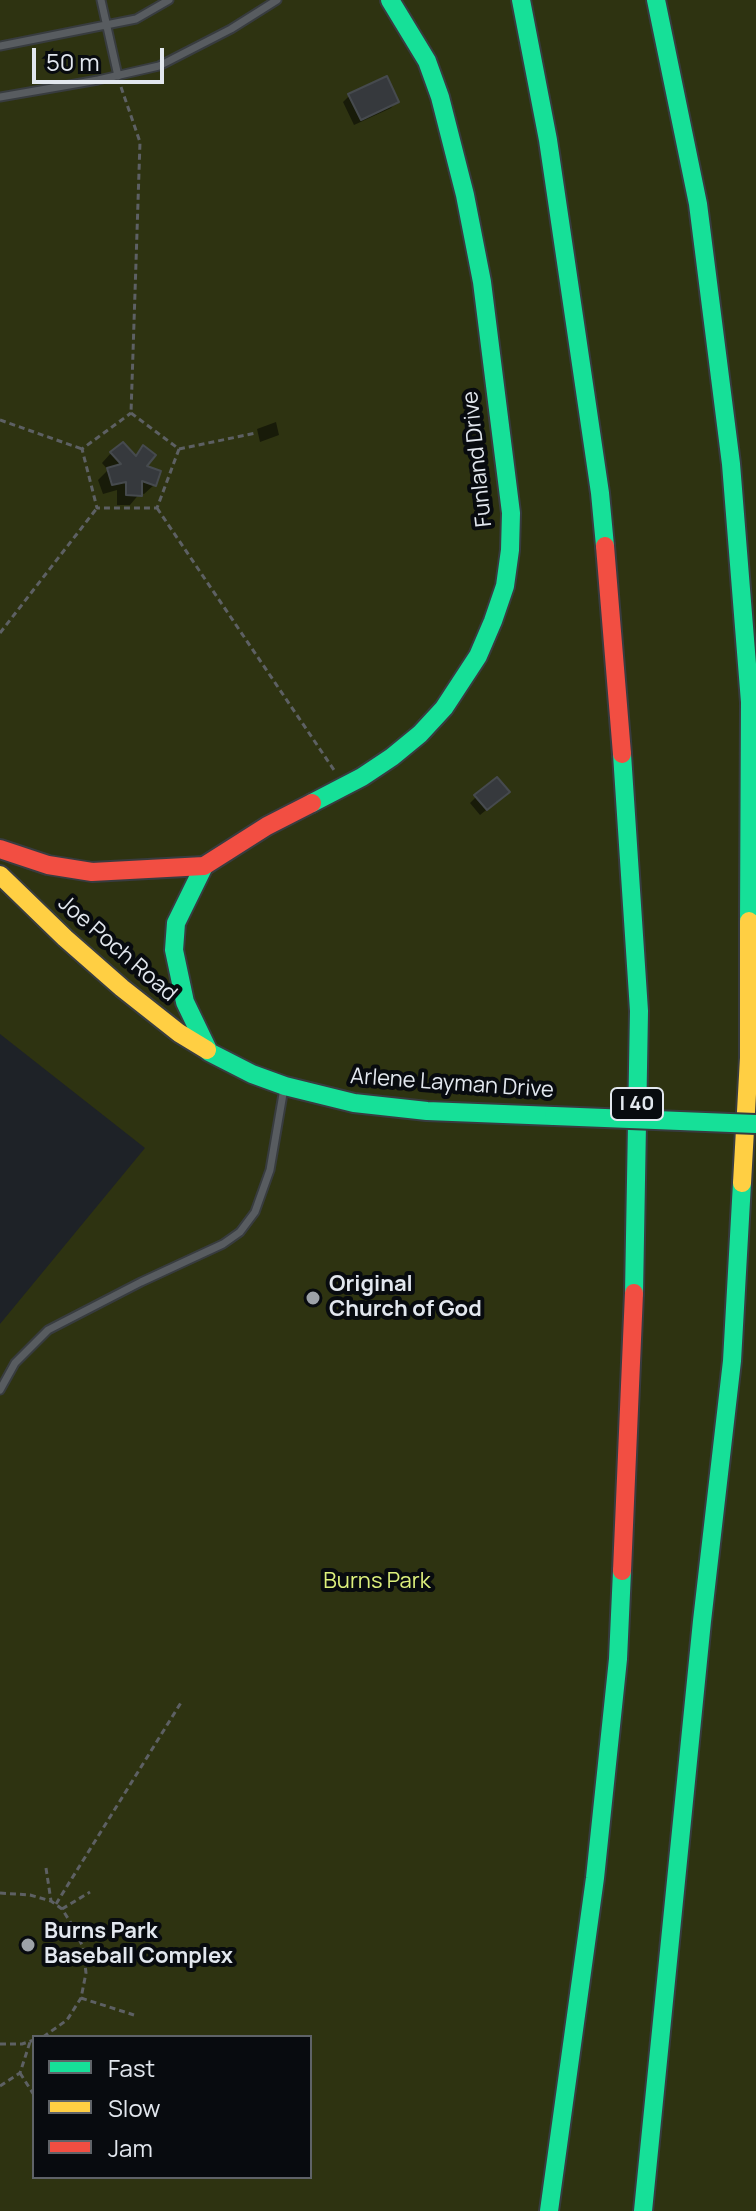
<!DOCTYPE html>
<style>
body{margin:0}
#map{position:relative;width:756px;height:2211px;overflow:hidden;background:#1e2227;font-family:Manrope,sans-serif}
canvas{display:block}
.legend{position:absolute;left:32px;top:2035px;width:280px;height:144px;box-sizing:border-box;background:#080b0f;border:2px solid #5f6368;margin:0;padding:10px 14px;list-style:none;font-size:24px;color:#e2e7ee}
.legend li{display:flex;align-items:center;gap:16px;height:40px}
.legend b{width:40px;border:2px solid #5f6368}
.scale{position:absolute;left:32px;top:48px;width:132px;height:36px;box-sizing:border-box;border:4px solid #e2e7ee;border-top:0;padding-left:10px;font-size:24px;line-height:28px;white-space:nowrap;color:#e2e7ee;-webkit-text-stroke:6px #080b0f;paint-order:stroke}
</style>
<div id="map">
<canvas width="756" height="2211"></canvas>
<ul class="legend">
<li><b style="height:10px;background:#16e098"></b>Fast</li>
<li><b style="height:10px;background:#ffcf43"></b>Slow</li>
<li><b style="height:10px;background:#f24e42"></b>Jam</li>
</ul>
<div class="scale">50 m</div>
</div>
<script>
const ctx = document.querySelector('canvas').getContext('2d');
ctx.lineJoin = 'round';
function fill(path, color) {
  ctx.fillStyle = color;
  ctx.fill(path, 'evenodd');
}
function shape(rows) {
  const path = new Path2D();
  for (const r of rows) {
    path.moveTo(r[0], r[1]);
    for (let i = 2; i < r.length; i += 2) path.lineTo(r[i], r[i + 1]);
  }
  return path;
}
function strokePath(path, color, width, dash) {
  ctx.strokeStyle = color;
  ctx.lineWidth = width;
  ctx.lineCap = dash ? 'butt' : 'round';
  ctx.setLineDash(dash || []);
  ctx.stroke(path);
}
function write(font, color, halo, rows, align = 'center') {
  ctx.font = font + ' Manrope,sans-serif';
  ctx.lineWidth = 8;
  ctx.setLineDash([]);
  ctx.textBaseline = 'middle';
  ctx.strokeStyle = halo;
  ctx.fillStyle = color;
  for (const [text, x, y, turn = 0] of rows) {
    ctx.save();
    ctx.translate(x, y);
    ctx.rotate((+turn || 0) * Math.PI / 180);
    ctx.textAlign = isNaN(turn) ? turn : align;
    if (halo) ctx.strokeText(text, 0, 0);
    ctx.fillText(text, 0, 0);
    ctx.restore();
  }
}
const green = shape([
 [0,0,756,0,756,2211,0,2211,0,1324,145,1148,0,1034],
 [34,2037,310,2037,310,2177,34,2177]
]);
const shadow = shape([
 [349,96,397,101,391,108,354,125,343,102],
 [276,422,279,435,260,442,257,429],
 [143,448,144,467,154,485,144,494,140,493,130,505,117,505,117,490,103,494,98,480,108,470,102,463,111,453,134,457],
 [476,797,501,798,480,815,470,803]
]);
const building = shape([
 [387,76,399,102,361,120,348,94,387,76],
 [123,442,136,456,143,445,156,455,147,466,161,471,156,486,142,481,142,496,126,495,126,482,112,485,107,468,121,464,110,452,123,442],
 [497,777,510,792,487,810,474,795,497,777]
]);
const path = shape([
 [121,87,140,142,131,413],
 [131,413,179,449,157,508,97,508,82,449,131,413],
 [0,420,82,449],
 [179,449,256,433],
 [157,508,334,770],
 [0,633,97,508],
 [46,1868,51,1901],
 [0,1893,30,1895,51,1901,62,1909,71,1923,83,1947,86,1973,81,1998,67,2020,43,2037],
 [56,1904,182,1701],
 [62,1909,90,1892],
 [81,1998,134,2015],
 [0,2044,22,2044,34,2040],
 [20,2073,34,2095],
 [0,2086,20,2073,30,2042]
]);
const lane = shape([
 [101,0,118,76],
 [0,46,136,19,169,0],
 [0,97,98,80,159,66,231,29,277,0],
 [0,1390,15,1363,48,1330,141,1282,223,1244,240,1232,255,1212,270,1170,284,1088]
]);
const fast = shape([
 [521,0,548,140,600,493,605,546],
 [656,0,698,204,731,464,750,702,749,921],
 [622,754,639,1011,634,1293],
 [312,803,362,777,392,757,420,734,444,708,478,656,493,621,505,586,510,550,511,513,482,282,465,195,440,97,427,61,390,0],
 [204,866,176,923,174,950,185,1002,209,1052,252,1074,285,1086,354,1103,427,1111,554,1116],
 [549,2211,595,1878,618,1659,622,1571],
 [643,2211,702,1621,732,1361,742,1183]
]);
const slow = shape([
 [0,875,65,938,122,988,179,1033,207,1050],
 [742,1183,749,1058,749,921]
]);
const jam = shape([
 [605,546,622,754],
 [0,849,48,865,92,872,204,866,267,826,312,803],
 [622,1571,634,1293]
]);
const fastBridge = shape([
 [554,1116,756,1124]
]);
const markers = [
 [313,1298,8,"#9da2a8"],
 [28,1945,8,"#9da2a8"]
];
const shields = [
 [637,1104,52]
];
const shieldNames = [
 ["I 40",637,1104]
];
const streetNames = [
 ["Funland Drive",478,459,-96],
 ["Joe Poch Road",117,949,41],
 ["Arlene Layman Drive",452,1084,4]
];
const poiNames = [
 ["Original",329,1285],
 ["Church of God",329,1310],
 ["Burns Park",44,1932],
 ["Baseball Complex",44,1957]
];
const parkNames = [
 ["Burns Park",377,1582]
];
fill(green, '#2e3311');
fill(shadow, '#0007');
fill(building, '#36393d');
strokePath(building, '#464a4e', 2);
strokePath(lane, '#383c3f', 11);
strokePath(fast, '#383c3f', 22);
strokePath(slow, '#383c3f', 22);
strokePath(jam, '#383c3f', 22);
strokePath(path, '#5d6063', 3, [6, 4]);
strokePath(lane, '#585c60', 7);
strokePath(fast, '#16e098', 18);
strokePath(slow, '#ffcf43', 18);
strokePath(jam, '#f24e42', 18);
strokePath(fastBridge, '#383c3f', 22, []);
strokePath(fastBridge, '#16e098', 18);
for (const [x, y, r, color] of markers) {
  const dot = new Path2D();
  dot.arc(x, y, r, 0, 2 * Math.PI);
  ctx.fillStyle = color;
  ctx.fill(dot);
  strokePath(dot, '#080b0f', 3);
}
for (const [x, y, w] of shields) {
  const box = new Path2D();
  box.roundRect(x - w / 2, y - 16, w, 32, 6);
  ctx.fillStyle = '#080b0f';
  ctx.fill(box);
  strokePath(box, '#e2e7ee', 2);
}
write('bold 20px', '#e2e7ee', null, shieldNames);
write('22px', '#e2e7ee', '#080b0f', streetNames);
write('bold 22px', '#e2e7ee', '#080b0f', poiNames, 'left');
write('22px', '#ddf07c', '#080b0f', parkNames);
</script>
